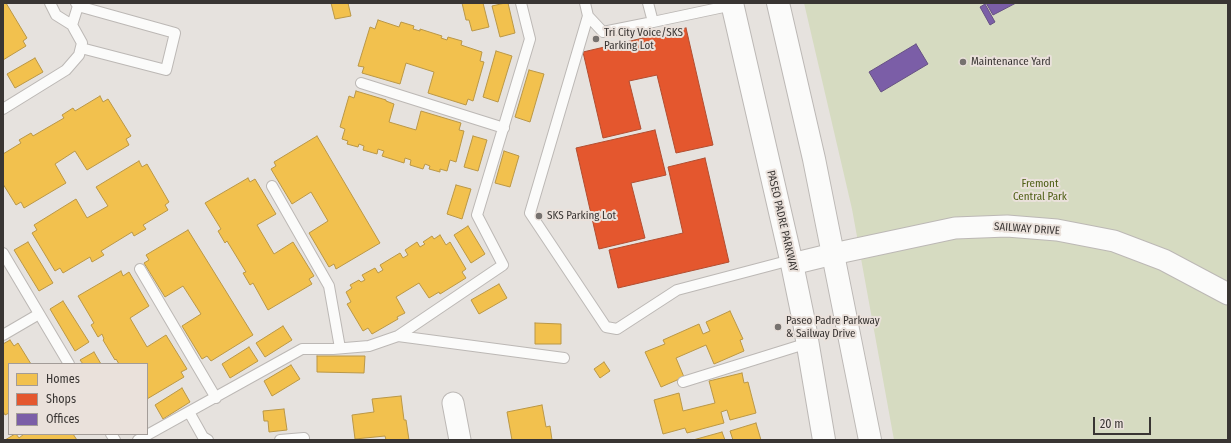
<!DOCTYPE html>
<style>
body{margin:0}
#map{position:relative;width:1231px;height:443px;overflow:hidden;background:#e6e2de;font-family:"Fira Sans Condensed",sans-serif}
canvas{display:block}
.frame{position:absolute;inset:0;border:4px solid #393533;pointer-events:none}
.legend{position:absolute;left:8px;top:363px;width:140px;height:72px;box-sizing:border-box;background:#eae1db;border:1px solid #a39c98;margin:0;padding:5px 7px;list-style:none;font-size:12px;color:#393533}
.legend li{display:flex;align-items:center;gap:8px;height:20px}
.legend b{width:20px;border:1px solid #a39c98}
.scale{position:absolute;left:1093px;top:417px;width:58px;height:18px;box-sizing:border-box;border:2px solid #393533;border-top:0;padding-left:5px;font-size:12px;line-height:14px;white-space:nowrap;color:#393533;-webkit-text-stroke:3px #eae1db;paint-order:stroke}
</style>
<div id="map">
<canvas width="1231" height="443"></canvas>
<div class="frame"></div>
<ul class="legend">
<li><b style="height:11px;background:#f2c14e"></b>Homes</li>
<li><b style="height:11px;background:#e4572e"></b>Shops</li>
<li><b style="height:11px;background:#7b5ea7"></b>Offices</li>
</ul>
<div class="scale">20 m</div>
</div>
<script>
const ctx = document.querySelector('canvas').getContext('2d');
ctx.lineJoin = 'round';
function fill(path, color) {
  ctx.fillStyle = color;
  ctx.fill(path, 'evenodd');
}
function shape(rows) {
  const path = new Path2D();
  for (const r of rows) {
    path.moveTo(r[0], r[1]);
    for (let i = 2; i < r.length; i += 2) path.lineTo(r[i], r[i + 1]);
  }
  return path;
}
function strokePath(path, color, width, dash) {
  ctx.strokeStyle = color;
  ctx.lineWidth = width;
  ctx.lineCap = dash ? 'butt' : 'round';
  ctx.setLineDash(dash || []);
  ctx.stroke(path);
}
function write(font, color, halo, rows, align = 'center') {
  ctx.font = font + ' "Fira Sans Condensed",sans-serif';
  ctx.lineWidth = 4;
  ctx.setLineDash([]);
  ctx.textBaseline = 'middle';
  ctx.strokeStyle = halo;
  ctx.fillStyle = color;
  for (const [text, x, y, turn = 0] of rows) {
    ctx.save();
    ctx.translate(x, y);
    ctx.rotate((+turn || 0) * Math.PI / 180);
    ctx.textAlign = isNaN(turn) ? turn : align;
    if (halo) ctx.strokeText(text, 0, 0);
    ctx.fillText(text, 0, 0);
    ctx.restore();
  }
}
const green = shape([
 [804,3,1228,3,1228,440,894,440,852,209]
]);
const homes = shape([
 [3,3,6,3,27,38,23,41,26,46,3,60,3,3],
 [331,3,348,3,351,16,335,19,331,3],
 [462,3,483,3,489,27,472,31,469,20,466,20,462,3],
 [505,3,508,3,515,33,500,37,492,6,505,3],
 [378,20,399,27,401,22,414,26,413,29,420,31,420,29,442,36,441,38,447,40,448,37,462,41,461,45,482,52,480,61,484,62,473,101,468,99,466,105,428,93,434,72,406,63,400,84,362,73,364,67,358,66,370,27,375,29,378,20],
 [496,51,512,56,498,102,483,97,496,51],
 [35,58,43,72,15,88,7,74,35,58],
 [529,70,544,74,530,122,515,117,529,70],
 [356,91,386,100,386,101,394,104,389,122,416,130,421,111,461,123,459,130,464,131,456,162,450,160,447,171,440,169,440,172,429,169,430,166,425,164,423,169,410,165,411,160,405,158,404,163,382,156,384,151,378,149,377,154,363,150,364,146,359,144,358,147,347,144,348,141,342,139,345,129,340,127,349,96,354,98,356,91],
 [100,96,103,102,108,99,131,136,126,139,129,145,87,170,75,151,55,164,66,183,24,208,21,202,16,205,3,184,3,154,21,143,19,140,31,133,33,136,64,118,62,115,73,108,75,111,100,96],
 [317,136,380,243,336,269,334,264,329,267,309,233,328,221,311,192,292,204,271,169,276,166,274,162,317,136],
 [473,136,487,140,478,171,464,167,473,136],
 [504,151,519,156,510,187,495,183,504,151],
 [139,161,142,167,147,164,169,202,165,205,168,210,143,225,146,229,134,236,132,232,101,251,104,255,92,262,90,257,63,273,60,268,55,271,32,233,37,230,34,225,76,199,87,218,108,206,96,187,139,161],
 [248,178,250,182,255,179,276,214,257,225,274,254,293,242,314,276,309,279,312,284,268,310,253,283,250,285,243,273,246,272,227,241,225,243,218,231,221,229,205,203,248,178],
 [456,185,471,189,462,219,447,214,456,185],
 [468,226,485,254,471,263,454,235,468,226],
 [188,230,253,335,211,361,207,356,202,359,182,326,201,314,183,286,165,297,144,263,149,260,146,255,188,230],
 [440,235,446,245,450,242,466,269,462,272,466,278,440,294,439,292,429,298,419,283,396,297,405,313,397,317,398,319,372,334,368,328,363,331,347,304,351,302,346,292,352,288,350,285,359,280,361,282,365,280,362,275,375,268,378,273,383,270,380,265,400,253,403,258,408,255,405,250,417,242,420,247,425,244,423,242,432,236,434,239,440,235],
 [28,242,53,283,39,291,14,250,28,242],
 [121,271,123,276,129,272,149,306,130,318,147,347,166,335,187,369,181,372,184,377,147,399,147,364,119,364,116,359,115,360,103,340,104,339,102,334,98,337,91,325,94,323,78,296,121,271],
 [499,284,507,298,479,314,471,300,499,284],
 [63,301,89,342,75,351,50,309,63,301],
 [730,311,743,339,740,340,744,351,714,364,706,345,676,358,684,377,661,387,645,352,665,344,663,340,699,324,703,334,710,331,706,322,730,311],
 [535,323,561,324,561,344,535,344,535,323],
 [283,326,292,340,265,357,256,343,283,326],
 [10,340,14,346,18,343,31,364,9,364,9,413,5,415,3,411,3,344,10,340],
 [249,347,258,361,230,378,222,364,249,347],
 [94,352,101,364,83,364,80,360,94,352],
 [317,356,365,356,364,373,317,372,317,356],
 [604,362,610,371,600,378,594,369,604,362],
 [291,365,300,379,272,396,264,381,291,365],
 [742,373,744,383,748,382,756,413,730,420,727,410,721,412,724,423,687,433,685,428,663,434,654,400,679,393,683,411,715,403,709,381,742,373],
 [182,388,190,402,163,419,155,405,182,388],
 [401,396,404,420,406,420,409,440,386,440,385,436,355,439,352,415,374,412,372,399,401,396],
 [542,405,546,427,550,426,552,440,512,440,507,412,542,405],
 [284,409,287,430,269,432,268,421,264,421,263,411,284,409],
 [756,423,761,440,733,440,730,431,756,423],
 [722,432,725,440,693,440,722,432],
 [15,434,16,434,19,438,24,434,73,434,77,440,5,440,15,434]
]);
const shops = shape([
 [686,28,713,145,676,153,657,75,629,81,641,129,603,138,583,52,686,28],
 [655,130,666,175,631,183,645,238,599,249,576,148,655,130],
 [705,158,729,262,618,288,609,250,683,233,668,167,705,158]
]);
const offices = shape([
 [986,3,1016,3,993,15,986,3],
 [985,4,995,22,990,25,980,7,985,4],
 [916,44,928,64,881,92,869,72,916,44]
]);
const service = shape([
 [585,3,588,16,603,32,653,22,648,3],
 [78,6,175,33,166,70,81,48],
 [588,16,530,213,606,327,617,329,677,290,791,260],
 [653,22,733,5],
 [72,25,78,6,76,3],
 [361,83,504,128],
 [3,109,66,70,79,55,82,43,72,25,56,15,50,3],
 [272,186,329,286,340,348],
 [3,253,69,364],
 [140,269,216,398],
 [3,335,39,314],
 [398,336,503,265,477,215,530,39,521,3],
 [683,382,808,343],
 [189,412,203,437,208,440],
 [111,434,115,440],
 [138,440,302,349,333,349,369,346,398,336,564,358],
 [280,440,304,438]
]);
const minor = shape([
 [792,264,833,254,955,228,1007,226,1057,230,1114,241,1164,260,1228,294],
 [453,403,460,440]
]);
const secondary = shape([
 [732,3,792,264,804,322,824,440],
 [778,3,814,159,870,440]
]);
const markers = [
 [596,39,4,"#76726f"],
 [963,62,4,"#76726f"],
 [539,216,4,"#76726f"],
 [778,327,4,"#76726f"]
];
const poiNames = [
 ["Tri City Voice/SKS",604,33],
 ["Parking Lot",604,46],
 ["Maintenance Yard",971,62],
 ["SKS Parking Lot",547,216],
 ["Paseo Padre Parkway",786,321],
 ["& Sailway Drive",786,334]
];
const parkNames = [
 ["Fremont",1040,184],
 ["Central Park",1040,197]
];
const streetNames = [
 ["PASEO PADRE PARKWAY",782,221,77],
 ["SAILWAY DRIVE",1027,229,4]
];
fill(green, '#d6dbc1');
fill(homes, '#f2c14e');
strokePath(homes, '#ba9746', 1);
fill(shops, '#e4572e');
strokePath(shops, '#b14d30', 1);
fill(offices, '#7b5ea7');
strokePath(offices, '#675284', 1);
strokePath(service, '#bcb8b5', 12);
strokePath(minor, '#bcb8b5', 23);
strokePath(secondary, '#bcb8b5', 24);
strokePath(service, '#fbfbfa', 10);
strokePath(minor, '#fbfbfa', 21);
strokePath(secondary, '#fbfbfa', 22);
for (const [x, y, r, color] of markers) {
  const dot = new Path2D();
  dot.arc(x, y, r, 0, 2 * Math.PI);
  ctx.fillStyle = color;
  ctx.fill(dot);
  strokePath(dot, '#eae1db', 1.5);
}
write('11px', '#393533', '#eae1db', poiNames, 'left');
write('11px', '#4f5f15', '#eae1db', parkNames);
write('11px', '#393533', '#eae1db', streetNames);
</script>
